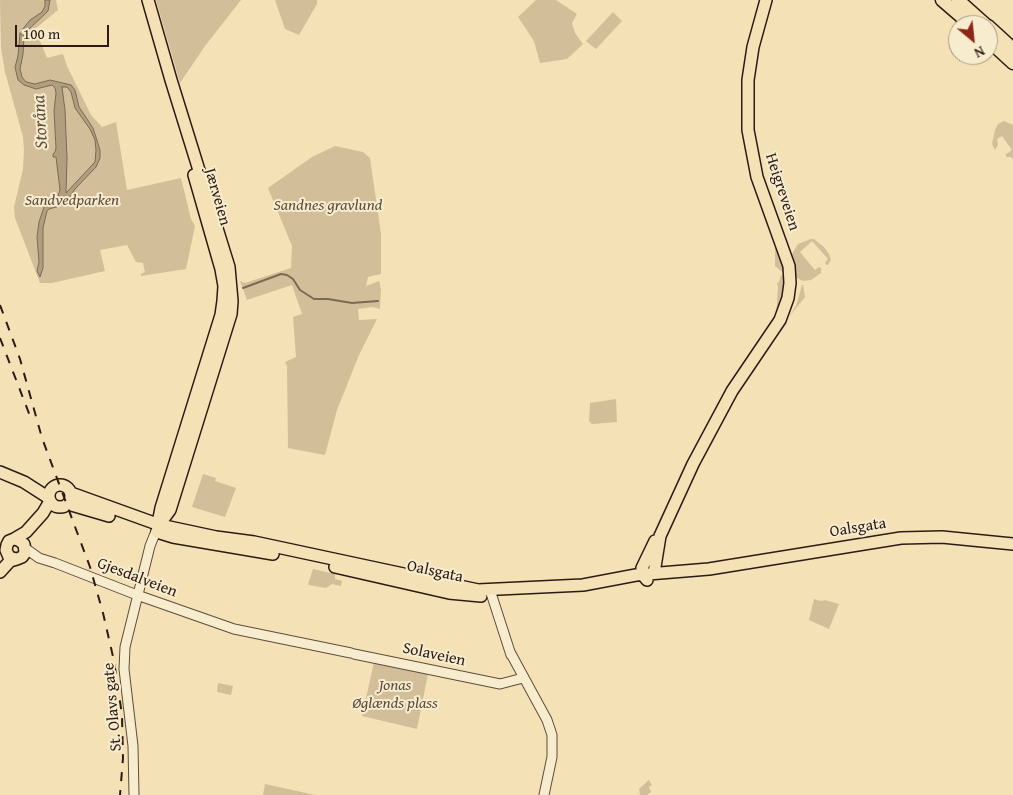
<!DOCTYPE html>
<meta charset="utf-8">
<style>
body{margin:0}
#map{position:relative;width:1013px;height:795px;overflow:hidden;background:#f4e1b5;font-family:"Gentium Book Plus",serif}
canvas{display:block}
.north{position:absolute;left:948px;top:15px;width:50px;height:50px;box-sizing:border-box;background:#f8eccf;border:1px solid #a69884;border-radius:50%;rotate:152deg;font-size:14px;font-weight:700;line-height:20px;text-align:center;color:#2c1b14}
.north::after{content:'';display:block;margin:auto;width:18px;height:22px;background:#8f2418;clip-path:polygon(50% 0,100% 100%,50% 72%,0 100%)}
.scale{position:absolute;left:15px;top:25px;width:94px;height:22px;box-sizing:border-box;border:2px solid #2c1b14;border-top:0;padding-left:6px;font-size:15px;line-height:18px;white-space:nowrap;color:#2c1b14;-webkit-text-stroke:4px #f8eccf;paint-order:stroke}
</style>
<div id="map">
<canvas width="1013" height="795"></canvas>
<div class="north">N</div>
<div class="scale">100 m</div>
</div>
<script>
const ctx = document.querySelector('canvas').getContext('2d');
ctx.lineJoin = 'round';
function fill(path, color) {
  ctx.fillStyle = color;
  ctx.fill(path, 'evenodd');
}
function shape(rows) {
  const path = new Path2D();
  for (const r of rows) {
    if (r.length === 3) {
      path.moveTo(r[0] + r[2], r[1]);
      path.arc(r[0], r[1], r[2], 0, 2 * Math.PI);
      continue;
    }
    path.moveTo(r[0], r[1]);
    for (let i = 2; i < r.length; i += 2) path.lineTo(r[i], r[i + 1]);
  }
  return path;
}
function strokePath(path, color, width, dash) {
  ctx.strokeStyle = color;
  ctx.lineWidth = width;
  ctx.lineCap = dash ? 'butt' : 'round';
  ctx.setLineDash(dash || []);
  ctx.stroke(path);
}
function write(font, color, halo, rows, align = 'center') {
  ctx.font = font + ' "Gentium Book Plus",serif';
  ctx.lineWidth = 4;
  ctx.setLineDash([]);
  ctx.textBaseline = 'middle';
  ctx.strokeStyle = halo;
  ctx.fillStyle = color;
  for (const [text, x, y, turn = 0] of rows) {
    ctx.save();
    ctx.translate(x, y);
    ctx.rotate((+turn || 0) * Math.PI / 180);
    ctx.textAlign = isNaN(turn) ? turn : align;
    if (halo) ctx.strokeText(text, 0, 0);
    ctx.fillText(text, 0, 0);
    ctx.restore();
  }
}
const green = shape([
 [0,0,56,0,58,10,35,29,47,58,63,54,67,66,91,115,102,127,116,122,127,190,181,178,191,219,195,226,186,269,141,276,141,274,145,272,143,263,136,262,127,245,100,250,105,271,52,283,40,283,15,218,14,207,23,169,24,149,23,137,5,72,1,48],
 [156,0,241,0,205,46,180,83],
 [275,0,317,0,317,4,299,35,285,29],
 [536,0,556,0,577,14,572,23,575,33,583,44,567,59,540,63,534,41,518,17],
 [613,12,622,21,596,49,586,41],
 [1004,121,1013,125,1013,160,1011,157,1006,157,1006,154,1012,150,1002,136,997,139,998,145,995,150,992,144,995,130,998,124],
 [335,146,363,152,370,158,381,234,381,274,368,277,366,286,379,281,381,289,380,309,372,307,358,309,359,320,377,319,359,355,337,410,325,455,288,448,287,366,285,362,296,357,293,317,302,314,292,285,247,300,240,281,245,283,291,268,292,246,268,188,312,157],
 [811,239,814,239,824,247,829,254,831,260,828,265,826,265,825,262,828,259,812,241,800,252,815,270,819,267,821,268,821,273,811,280,803,281,795,277,792,254,798,244],
 [775,241,782,257,785,274,775,266],
 [781,275,785,277,784,293,776,318,778,287,777,283,779,282],
 [802,285,803,285,805,297,789,317,796,306],
 [616,399,617,422,592,424,589,421,590,403],
 [203,474,216,478,215,481,236,488,225,517,192,507],
 [313,569,335,574,335,579,342,581,341,586,332,584,326,588,309,585,308,584],
 [814,599,821,601,825,600,839,604,829,629,809,620],
 [374,662,428,674,417,729,362,716],
 [218,683,233,686,231,695,217,692],
 [649,780,652,785,649,787,651,792,647,795,640,795,639,789],
 [265,784,315,795,263,795]
]);
const water = shape([
 [45,0,50,0,48,11,25,33,22,30,30,20,42,12,45,6,45,0],
 [20,33,24,36,23,54,20,69,22,77,26,82,35,84,50,80,71,85,75,90,79,107,93,128,100,150,100,158,96,167,75,189,68,200,60,206,49,209,47,211,43,228,43,268,40,277,37,271,39,262,37,237,39,222,44,207,57,199,60,190,56,157,53,157,53,154,55,152,56,148,54,111,56,93,55,88,52,85,36,89,24,85,18,80,15,67,18,56,20,33],
 [62,87,67,87,71,92,75,108,90,129,95,140,96,150,95,162,66,193,67,158,65,110,62,87]
]);
const stream = shape([
 [243,288,281,274,287,275,293,279,300,290,314,299,328,299,352,303,378,301]
]);
const minor = shape([
 [25,548,39,558,55,563,137,595,234,629,351,653],
 [490,590,511,655],
 [510,652,547,720,552,735,552,757,544,795],
 [354,654,500,684,523,678],
 [134,795,133,746,124,669,125,647,150,546,156,531]
]);
const major = shape([
 [148,0,171,80,229,267,232,301,231,314,170,510,159,525],
 [0,472,24,482,49,498],
 [60,496,11],
 [71,493,157,524],
 [68,504,109,516],
 [158,523,161,508,221,315,223,301,224,286,221,269,194,175],
 [160,525,216,537,254,542,478,590,583,585,636,575,709,569,901,538,942,537,1013,544],
 [157,532,173,537,273,554],
 [14,539,26,532,43,513,50,501],
 [335,567,449,593,481,596],
 [0,572,10,561,17,559,22,557,25,553,24,544,18,540,14,539,9,541,7,545,6,550,9,557,16,559],
 [654,573,660,536,693,464,732,391,780,320,788,298,790,283,789,266,757,177,748,130,748,80,753,47,766,0],
 [647,580,642,574,642,568,655,541]
]);
const highway = shape([
 [942,0,971,25],
 [958,0,986,25],
 [988,26,1013,49],
 [988,40,1013,63]
]);
const rail = shape([
 [0,305,20,359,42,438,90,567,103,613,114,661,122,715,123,758,120,795],
 [0,338,30,416]
]);
const streetNames = [
 ["Heigreveien",782,192,72],
 ["Jærveien",217,197,74],
 ["Oalsgata",858,528,-9],
 ["Oalsgata",435,572,12],
 ["Gjesdalveien",137,578,21],
 ["Solaveien",434,655,12],
 ["St. Olavs gate",113,707,-95]
];
const parkNames = [
 ["Sandvedparken",72,201],
 ["Sandnes gravlund",328,206],
 ["Jonas",395,686],
 ["Øglænds plass",395,704]
];
const waterNames = [
 ["Storåna",41,122,-93]
];
fill(green, '#d2bf9a');
fill(water, '#b09e7e');
strokePath(water, '#7b6a54', 1);
strokePath(stream, '#7b6a54', 2);
strokePath(minor, '#5e4c3c', 11);
strokePath(major, '#2c1b14', 14);
strokePath(highway, '#2c1b14', 15);
strokePath(minor, '#f8eccf', 9);
strokePath(major, '#f4e1b5', 11);
strokePath(highway, '#f4e1b5', 12);
strokePath(rail, '#2c1b14', 2, [9, 9]);
write('16px', '#2c1b14', '#f8eccf', streetNames);
write('italic 16px', '#5e4c3c', '#f8eccf', parkNames);
write('italic 18px', '#614f3e', '#f8eccf', waterNames);
</script>
